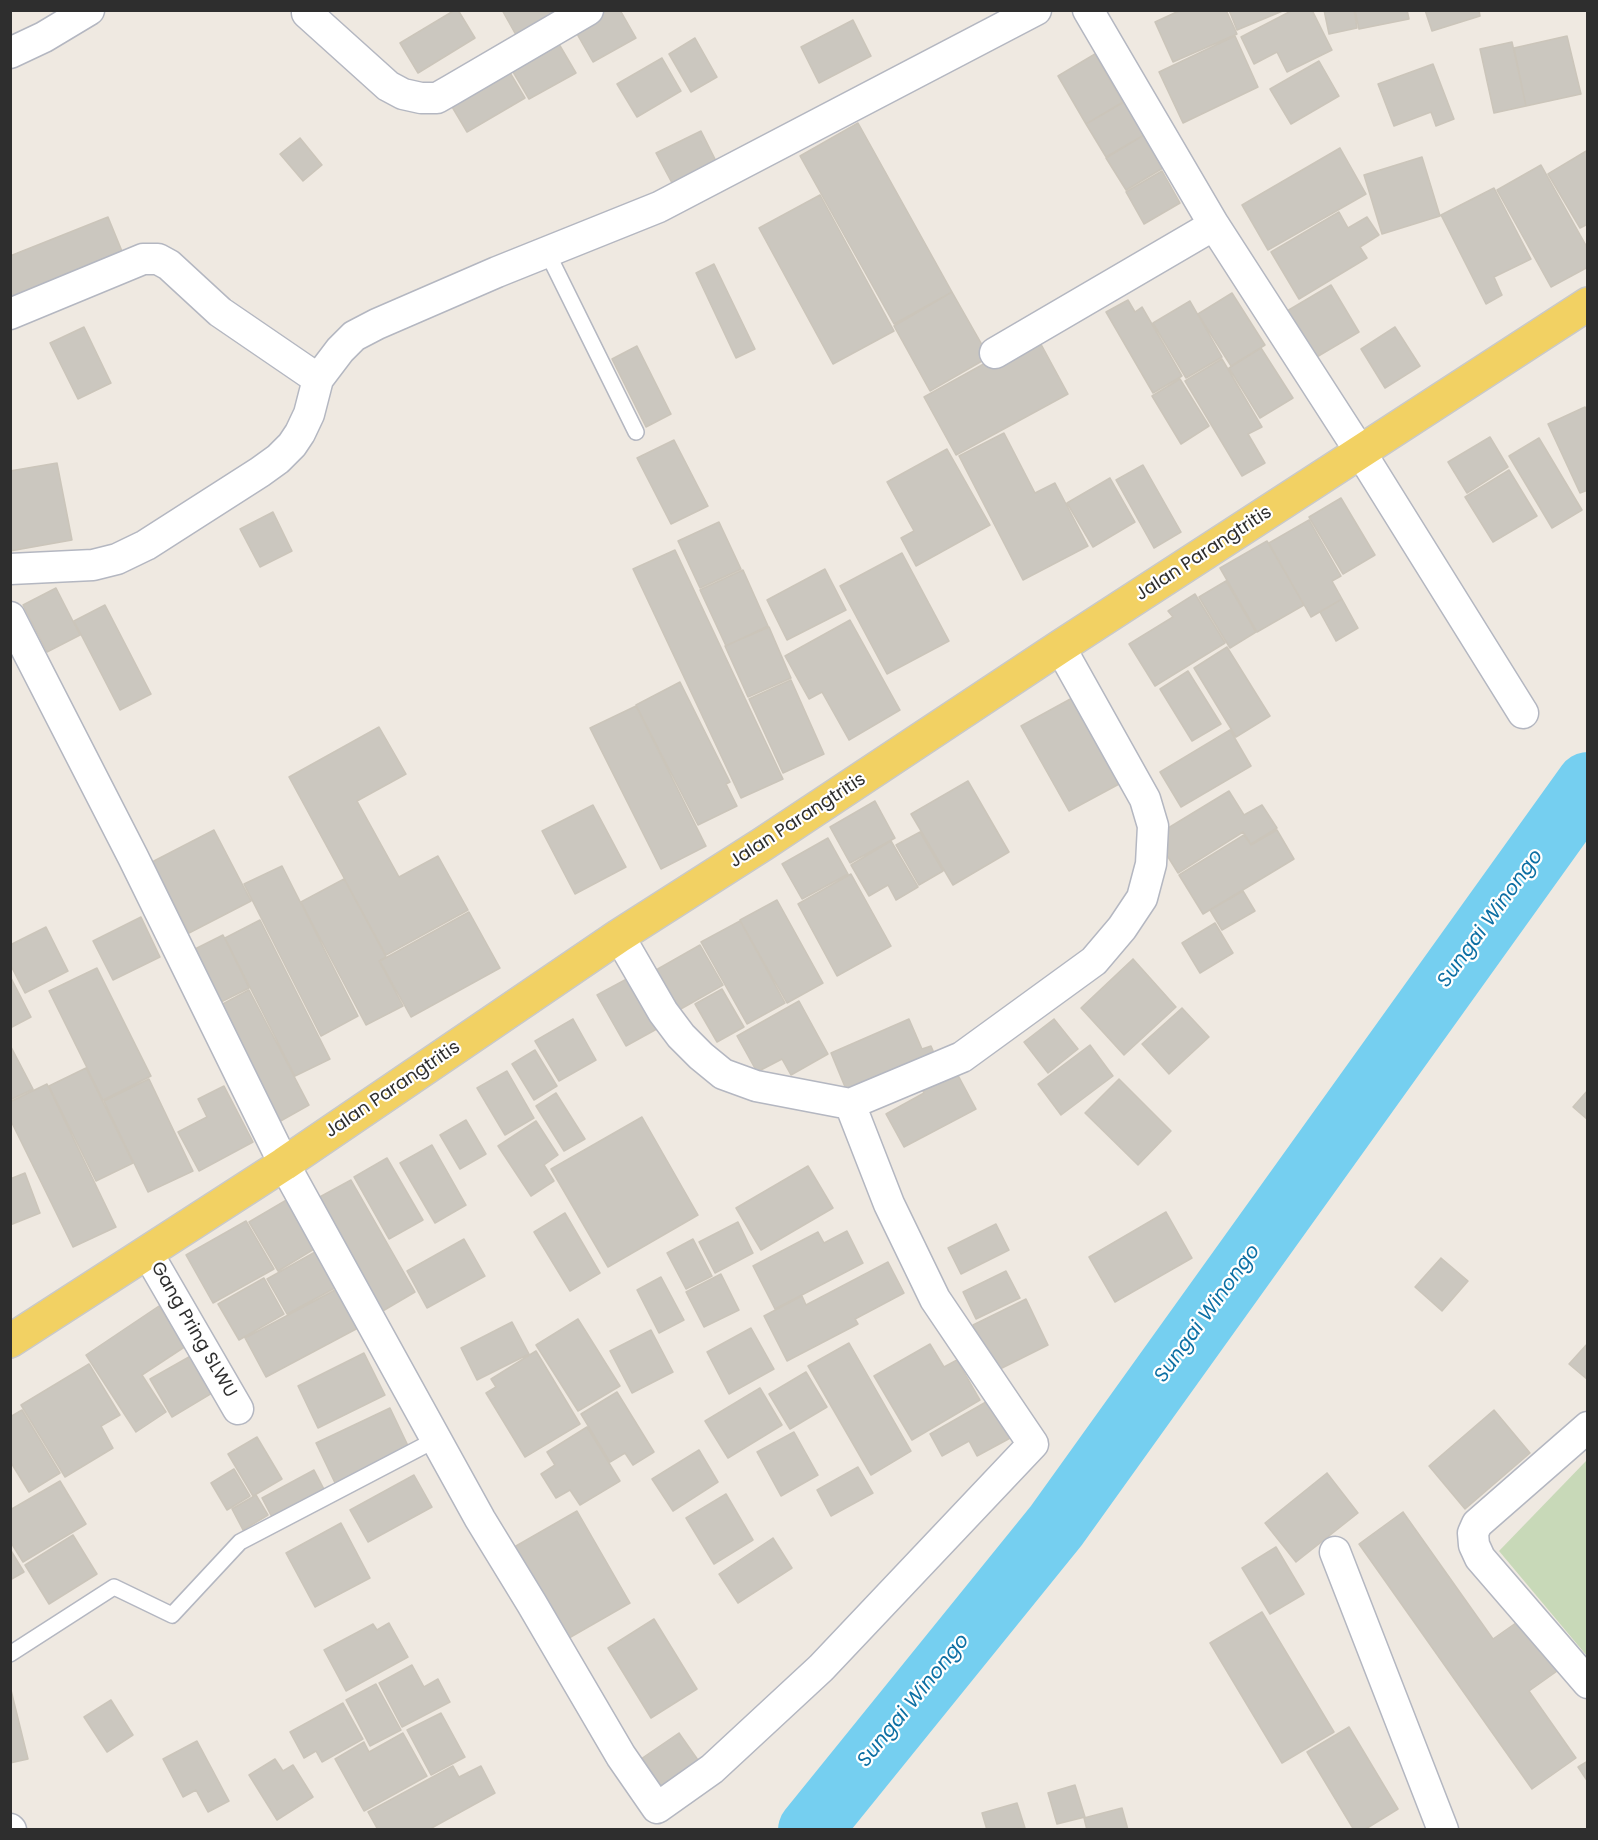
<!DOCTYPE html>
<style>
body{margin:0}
#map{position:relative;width:1598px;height:1840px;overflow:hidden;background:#efe9e1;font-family:Poppins,sans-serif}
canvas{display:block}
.frame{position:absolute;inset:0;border:12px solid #2e2e2e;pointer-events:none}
</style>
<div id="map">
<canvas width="1598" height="1840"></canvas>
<div class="frame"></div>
</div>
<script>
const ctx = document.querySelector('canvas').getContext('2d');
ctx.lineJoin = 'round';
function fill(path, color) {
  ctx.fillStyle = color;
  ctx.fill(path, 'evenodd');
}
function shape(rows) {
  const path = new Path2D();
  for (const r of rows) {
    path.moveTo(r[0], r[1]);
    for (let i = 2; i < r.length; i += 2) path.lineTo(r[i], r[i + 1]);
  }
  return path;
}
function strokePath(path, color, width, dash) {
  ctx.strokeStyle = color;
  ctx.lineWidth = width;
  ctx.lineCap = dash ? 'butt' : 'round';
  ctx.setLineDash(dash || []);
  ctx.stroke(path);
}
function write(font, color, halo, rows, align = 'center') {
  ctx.font = font + ' Poppins,sans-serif';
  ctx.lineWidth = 4.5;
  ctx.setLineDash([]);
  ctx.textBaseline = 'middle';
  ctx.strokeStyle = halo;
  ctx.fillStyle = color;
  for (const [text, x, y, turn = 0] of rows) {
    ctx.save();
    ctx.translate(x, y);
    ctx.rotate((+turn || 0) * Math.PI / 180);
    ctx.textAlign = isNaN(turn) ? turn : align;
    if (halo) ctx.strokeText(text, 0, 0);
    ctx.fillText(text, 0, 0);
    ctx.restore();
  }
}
const cemetery = shape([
 [1587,1460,1587,1656,1499,1551]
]);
const river = shape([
 [810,1830,1056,1526,1588,784]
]);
const building = shape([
 [455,10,458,10,475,38,418,73,400,43,455,10],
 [502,10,550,10,553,15,516,35,502,10],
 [602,10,620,10,636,38,593,62,573,27,602,10],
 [1181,10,1226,10,1237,34,1173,62,1155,22,1181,10],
 [1229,10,1285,10,1237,30,1229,10],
 [1293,10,1312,10,1332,50,1287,72,1277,52,1254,64,1241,37,1293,10],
 [1324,10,1354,10,1357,28,1329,34,1324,10],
 [1355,10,1407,10,1409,19,1359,29,1355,10],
 [1425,10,1479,10,1480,16,1432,31,1425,10],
 [853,20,871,56,819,83,801,47,853,20],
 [1235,36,1258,87,1183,123,1159,72,1235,36],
 [1567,36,1581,94,1526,106,1514,48,1567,36],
 [695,38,717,77,691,92,669,54,695,38],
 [556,39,576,73,529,99,509,65,556,39],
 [1512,42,1526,106,1494,113,1480,49,1512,42],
 [1095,54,1123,102,1086,124,1058,76,1095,54],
 [662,58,681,91,637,117,617,84,662,58],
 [1319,61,1339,96,1291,124,1270,89,1319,61],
 [1433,64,1454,119,1436,126,1431,112,1394,126,1378,84,1433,64],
 [506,66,525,98,467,132,448,100,506,66],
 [1124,102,1144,135,1106,157,1086,124,1124,102],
 [858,123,952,292,894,324,800,156,858,123],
 [701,131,716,161,672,183,656,153,701,131],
 [1144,135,1163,168,1126,190,1106,158,1144,135],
 [300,138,322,165,303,181,280,154,300,138],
 [1340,148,1366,194,1268,250,1242,205,1340,148],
 [1588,150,1588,224,1580,228,1548,174,1588,150],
 [1422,157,1440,216,1382,234,1364,175,1422,157],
 [1541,165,1588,249,1588,267,1551,287,1497,190,1541,165],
 [1162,171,1180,203,1144,224,1126,192,1162,171],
 [1494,188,1531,259,1494,277,1502,295,1486,304,1441,215,1494,188],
 [820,195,894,331,833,364,759,228,820,195],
 [1339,212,1348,228,1367,217,1379,235,1360,247,1367,258,1299,299,1271,252,1339,212],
 [108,217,126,261,10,308,10,256,108,217],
 [714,264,755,349,736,358,696,273,714,264],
 [1331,285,1359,332,1315,358,1287,311,1331,285],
 [952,292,989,357,930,391,894,326,952,292],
 [1232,293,1265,345,1231,366,1198,314,1232,293],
 [1128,300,1135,312,1142,307,1182,376,1153,393,1106,312,1128,300],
 [1190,301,1222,357,1186,378,1153,323,1190,301],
 [84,327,111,383,78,399,50,343,84,327],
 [1395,327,1420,366,1385,388,1361,349,1395,327],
 [1036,335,1068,394,956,455,924,397,1036,335],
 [637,346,671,414,646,427,612,359,637,346],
 [1261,348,1293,398,1260,418,1229,368,1261,348],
 [1222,359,1262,427,1248,434,1265,463,1242,476,1185,381,1222,359],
 [1180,379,1209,426,1181,444,1152,396,1180,379],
 [1585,407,1588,412,1588,490,1580,493,1548,424,1585,407],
 [1004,433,1035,493,1055,483,1088,546,1023,580,959,456,1004,433],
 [1490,437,1508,467,1467,493,1448,462,1490,437],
 [1539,438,1582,510,1552,528,1509,456,1539,438],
 [674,440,708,506,671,524,637,458,674,440],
 [947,449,990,525,916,566,901,538,914,531,887,482,947,449],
 [57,463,72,540,10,551,10,471,57,463],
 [1143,465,1181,532,1154,548,1116,480,1143,465],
 [1509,470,1537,516,1493,542,1465,497,1509,470],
 [1110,478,1135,522,1093,547,1067,503,1110,478],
 [1341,498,1375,555,1343,574,1309,517,1341,498],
 [273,512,292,551,260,567,240,529,273,512],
 [1309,520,1341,576,1332,581,1342,599,1311,617,1269,543,1309,520],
 [719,522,741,569,700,588,678,541,719,522],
 [1267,541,1304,605,1257,632,1220,568,1267,541],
 [675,550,783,779,741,798,633,569,675,550],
 [902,553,949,641,887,674,840,586,902,553],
 [825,569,846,610,787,640,767,600,825,569],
 [743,570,768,626,726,646,700,590,743,570],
 [1226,581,1256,632,1230,648,1199,597,1226,581],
 [56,588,80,635,47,652,23,605,56,588],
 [1195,594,1225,643,1155,686,1129,644,1173,617,1168,611,1195,594],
 [1342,599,1358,628,1336,641,1320,612,1342,599],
 [105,605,151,694,120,710,74,621,105,605],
 [850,620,900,710,849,740,822,692,809,699,785,656,850,620],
 [769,627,791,678,748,697,725,646,769,627],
 [1227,647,1270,716,1236,737,1194,668,1227,647],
 [1188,671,1221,724,1192,741,1160,689,1188,671],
 [791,680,824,754,783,773,749,699,791,680],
 [680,682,730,782,726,784,737,806,698,825,636,705,680,682],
 [1074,697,1121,783,1069,811,1021,726,1074,697],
 [636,706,706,846,661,869,590,728,636,706],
 [379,727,406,774,357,801,399,877,438,856,468,910,386,955,289,777,379,727],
 [1230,730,1251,766,1181,807,1160,772,1230,730],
 [968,781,1009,852,953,885,911,814,968,781],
 [1229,791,1244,815,1262,805,1277,828,1251,844,1243,832,1178,873,1155,836,1229,791],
 [875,801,895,838,850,863,830,827,875,801],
 [593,805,626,867,575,894,542,831,593,805],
 [214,830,251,901,189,933,152,862,214,830],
 [1277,830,1294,859,1203,914,1179,875,1244,835,1251,845,1277,830],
 [920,832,943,871,919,885,896,845,920,832],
 [828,838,848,874,802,899,782,864,828,838],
 [891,841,918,887,896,900,888,885,869,896,851,865,891,841],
 [282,866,358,1016,321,1036,244,884,282,866],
 [851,874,891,946,837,976,798,904,851,874],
 [344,879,386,957,379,961,403,1006,366,1025,301,902,344,879],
 [1243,891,1255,911,1222,930,1210,910,1243,891],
 [777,900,823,983,787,1003,740,920,777,900],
 [469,912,500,968,411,1017,380,961,469,912],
 [141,917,160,957,113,980,93,941,141,917],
 [260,920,330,1059,295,1076,225,938,260,920],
 [740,921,785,1003,747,1024,701,942,740,921],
 [1215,923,1233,953,1200,973,1182,943,1215,923],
 [46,927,68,971,25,993,10,964,10,945,46,927],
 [223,935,249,988,221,1002,195,949,223,935],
 [700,945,723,985,679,1010,656,970,700,945],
 [1133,959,1176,1007,1124,1055,1081,1008,1133,959],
 [97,968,151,1076,103,1100,49,991,97,968],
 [636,974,664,1025,626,1046,597,995,636,974],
 [10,976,31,1017,10,1028,10,976],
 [722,989,744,1027,717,1042,695,1004,722,989],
 [249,990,309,1105,277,1123,217,1007,249,990],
 [799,1001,828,1054,791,1075,782,1059,757,1072,737,1036,799,1001],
 [1182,1008,1209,1037,1169,1074,1142,1044,1182,1008],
 [573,1019,596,1060,559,1081,535,1041,573,1019],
 [909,1019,922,1049,931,1046,937,1060,850,1099,831,1053,909,1019],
 [1054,1019,1078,1049,1048,1073,1024,1042,1054,1019],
 [10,1045,33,1089,10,1100,10,1045],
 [1090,1045,1113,1076,1061,1115,1038,1084,1090,1045],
 [535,1050,557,1086,534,1100,512,1064,535,1050],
 [952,1064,976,1109,904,1147,886,1114,924,1093,918,1082,952,1064],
 [86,1068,133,1163,96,1181,49,1086,86,1068],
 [507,1071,534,1118,505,1135,477,1088,507,1071],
 [149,1079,193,1171,148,1192,104,1101,149,1079],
 [1119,1079,1171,1131,1138,1165,1085,1113,1119,1079],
 [47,1084,116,1227,73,1247,10,1119,10,1102,47,1084],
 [224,1086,253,1142,199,1171,178,1132,207,1117,198,1099,224,1086],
 [1588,1090,1588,1120,1573,1107,1588,1090],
 [556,1093,585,1139,564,1151,536,1106,556,1093],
 [642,1117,698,1215,608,1267,551,1169,642,1117],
 [466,1120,486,1154,460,1169,440,1135,466,1120],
 [536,1121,558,1155,544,1165,554,1181,531,1196,498,1146,536,1121],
 [432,1145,466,1205,435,1223,400,1163,432,1145],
 [387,1158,423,1220,389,1239,354,1177,387,1158],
 [808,1166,833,1208,761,1250,736,1208,808,1166],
 [25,1173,40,1213,10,1225,10,1179,25,1173],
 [351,1180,415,1292,381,1312,316,1199,351,1180],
 [295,1195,324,1243,278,1271,249,1222,295,1195],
 [1166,1212,1192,1258,1115,1302,1089,1257,1166,1212],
 [565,1213,600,1273,570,1291,534,1232,565,1213],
 [246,1221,274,1269,213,1303,186,1255,246,1221],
 [738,1222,753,1253,715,1273,699,1242,738,1222],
 [996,1224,1009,1250,961,1274,948,1248,996,1224],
 [847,1231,863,1263,775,1309,753,1266,818,1232,824,1243,847,1231],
 [464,1239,485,1276,427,1308,407,1271,464,1239],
 [693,1239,712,1276,686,1289,667,1253,693,1239],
 [324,1247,344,1283,287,1314,267,1279,324,1247],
 [1441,1258,1468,1281,1442,1311,1415,1287,1441,1258],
 [888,1262,904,1293,855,1319,858,1324,787,1361,764,1316,802,1296,806,1305,888,1262],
 [1006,1271,1020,1298,976,1319,963,1292,1006,1271],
 [721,1274,739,1310,704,1327,686,1292,721,1274],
 [661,1277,684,1320,659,1333,637,1290,661,1277],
 [264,1278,284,1314,239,1340,218,1304,264,1278],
 [337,1289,358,1328,266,1377,245,1338,337,1289],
 [1026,1299,1048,1345,996,1371,973,1325,1026,1299],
 [159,1306,186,1346,142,1375,166,1412,136,1432,86,1355,159,1306],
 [578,1319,620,1386,578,1411,536,1345,578,1319],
 [512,1322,529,1354,477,1380,461,1348,512,1322],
 [751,1328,774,1369,729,1394,707,1352,751,1328],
 [651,1330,673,1372,632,1393,610,1351,651,1330],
 [849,1343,911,1451,871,1475,808,1366,849,1343],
 [1588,1343,1588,1380,1569,1364,1588,1343],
 [930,1344,944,1367,957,1360,980,1400,912,1440,874,1376,930,1344],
 [536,1351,580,1424,525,1457,486,1393,496,1387,491,1379,536,1351],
 [196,1353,217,1390,172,1417,150,1379,196,1353],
 [364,1353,385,1395,318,1428,298,1386,364,1353],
 [89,1364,120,1415,101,1426,113,1448,65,1477,21,1405,89,1364],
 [806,1372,827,1407,790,1429,769,1394,806,1372],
 [760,1388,782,1425,728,1458,705,1421,760,1388],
 [617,1392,654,1452,633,1465,625,1453,610,1462,581,1414,617,1392],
 [993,1398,1014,1436,977,1456,969,1441,942,1456,930,1434,993,1398],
 [390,1408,410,1450,336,1485,316,1443,390,1408],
 [22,1410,60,1473,29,1492,10,1461,10,1417,22,1410],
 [1494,1410,1530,1453,1465,1509,1429,1466,1494,1410],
 [587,1427,620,1481,580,1505,570,1490,556,1498,541,1474,555,1465,547,1452,587,1427],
 [794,1432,818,1475,781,1496,757,1452,794,1432],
 [257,1437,282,1479,253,1496,228,1454,257,1437],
 [699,1450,718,1482,673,1511,652,1479,699,1450],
 [858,1467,873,1493,831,1516,817,1490,858,1467],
 [234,1469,250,1496,227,1510,211,1483,234,1469],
 [314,1470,327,1495,275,1523,262,1498,314,1470],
 [1327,1473,1358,1513,1296,1562,1265,1523,1327,1473],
 [414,1475,432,1507,368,1542,350,1510,414,1475],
 [60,1481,86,1524,23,1562,10,1541,10,1510,60,1481],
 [726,1494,753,1540,714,1564,686,1518,726,1494],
 [256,1495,268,1515,243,1530,232,1509,256,1495],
 [577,1511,630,1603,562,1642,509,1550,577,1511],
 [1403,1512,1493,1639,1523,1618,1560,1669,1529,1691,1576,1758,1532,1789,1359,1544,1403,1512],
 [341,1523,370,1578,315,1607,286,1553,341,1523],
 [73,1535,97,1574,49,1604,25,1565,73,1535],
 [773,1538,792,1568,738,1603,719,1574,773,1538],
 [1276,1547,1304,1594,1270,1614,1242,1568,1276,1547],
 [10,1549,24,1572,10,1580,10,1549],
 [1262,1612,1334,1732,1282,1763,1210,1643,1262,1612],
 [654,1619,697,1689,651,1718,608,1648,654,1619],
 [389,1623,408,1657,346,1691,324,1650,373,1624,377,1630,389,1623],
 [412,1665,424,1687,438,1679,450,1702,402,1727,379,1683,412,1665],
 [376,1684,401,1730,370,1746,346,1700,376,1684],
 [10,1686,28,1759,10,1763,10,1686],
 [111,1700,133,1735,107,1752,84,1717,111,1700],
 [343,1703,363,1739,322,1762,316,1751,304,1758,290,1732,343,1703],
 [441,1713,465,1757,431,1775,407,1730,441,1713],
 [1349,1727,1398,1809,1364,1830,1354,1830,1307,1752,1349,1727],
 [403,1733,427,1776,364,1811,335,1759,364,1742,369,1752,403,1733],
 [679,1733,705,1770,660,1800,635,1763,679,1733],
 [197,1741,229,1801,208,1812,196,1790,183,1797,163,1759,197,1741],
 [275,1759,283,1771,293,1765,313,1797,277,1820,249,1775,275,1759],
 [1588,1761,1588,1782,1578,1767,1588,1761],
 [453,1766,459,1777,481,1766,495,1793,428,1830,378,1830,368,1812,453,1766],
 [1075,1785,1085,1817,1057,1824,1048,1793,1075,1785],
 [1017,1803,1025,1828,987,1830,982,1813,1017,1803],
 [1122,1808,1128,1830,1087,1830,1084,1818,1122,1808]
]);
const lane = shape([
 [547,252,636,432],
 [10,1654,114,1587,172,1615,240,1542,435,1440]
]);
const street = shape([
 [1088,10,1214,225,1361,453,1523,713],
 [307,13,388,86,403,94,421,98,437,98,451,90,588,10],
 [10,53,44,37,89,10],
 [10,314,143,259,158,259,169,265,220,312,318,379],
 [995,353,1214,225],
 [10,569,93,565,117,559,146,545,260,472,278,459,292,445,300,433,309,414,318,379,340,350,354,336,377,324,497,272,659,207,1036,10],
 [10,617,133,857,284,1164,480,1519,532,1604,621,1756,657,1808,712,1769,821,1668,1033,1444,935,1299,889,1204,850,1104],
 [619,936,663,1012,681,1036,701,1056,723,1074,756,1086,850,1104,962,1057,1094,961,1122,928,1142,898,1151,864,1153,826,1145,799,1060,647],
 [147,1252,238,1409],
 [1588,1427,1477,1524,1473,1533,1474,1545,1480,1558,1588,1683],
 [1335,1552,1443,1830],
 [10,1829,11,1830]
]);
const primary = shape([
 [10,1341,284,1164,619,936,763,844,1060,647,1588,304]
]);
const streetNames = [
 ["Jalan Parangtritis",1204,554,-33],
 ["Jalan Parangtritis",798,821,-33],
 ["Jalan Parangtritis",393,1090,-34],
 ["Gang Pring SLWU",193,1330,60]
];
const waterNames = [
 ["Sungai Winongo",1491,919,-54],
 ["Sungai Winongo",1208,1314,-54],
 ["Sungai Winongo",914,1701,-51]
];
fill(cemetery, '#c8d9b8');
strokePath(river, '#75cff0', 64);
fill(building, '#cbc7bf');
strokePath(building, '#cbc5ba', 1.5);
strokePath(lane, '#b4b7c1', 18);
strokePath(street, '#b4b7c1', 33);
strokePath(primary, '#c9c9c9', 36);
strokePath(lane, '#fff', 15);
strokePath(street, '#fff', 30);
strokePath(primary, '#f2d163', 33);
write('18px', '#2e2e2e', '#fff', streetNames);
write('italic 20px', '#0d6fa3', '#fff', waterNames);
</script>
